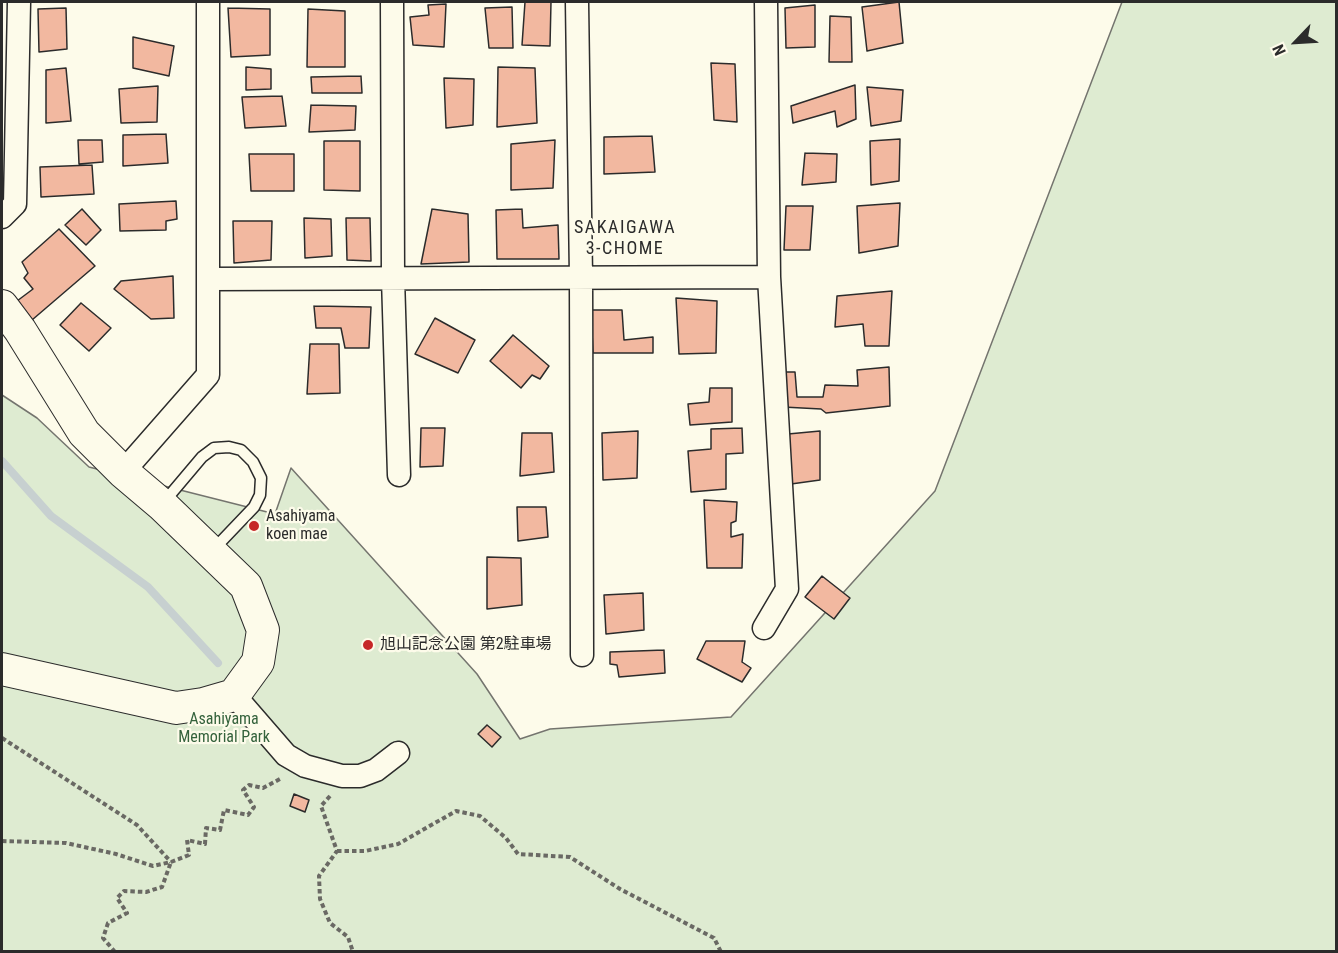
<!DOCTYPE html>
<meta charset="utf-8">
<style>
body{margin:0}
#map{position:relative;width:1338px;height:953px;overflow:hidden;background:#fdfbea;font-family:"Roboto Condensed",sans-serif}
canvas{display:block}
.frame{position:absolute;inset:0;border:3px solid #2b2b2b;pointer-events:none}
.north{position:absolute;left:1266px;top:12px;width:60px;height:60px;-webkit-text-stroke:4px #fdfbea;paint-order:stroke;rotate:245deg;font-size:16px;font-weight:700;line-height:24px;text-align:center;color:#2b2b2b}
.north::after{content:'';display:block;margin:auto;width:21px;height:27px;background:#2b2b2b;clip-path:polygon(50% 0,100% 100%,50% 72%,0 100%)}
</style>
<div id="map">
<canvas width="1338" height="953"></canvas>
<div class="frame"></div>
<div class="north">N</div>
</div>
<script>
const ctx = document.querySelector('canvas').getContext('2d');
ctx.lineJoin = 'round';
function fill(path, color) {
  ctx.fillStyle = color;
  ctx.fill(path, 'evenodd');
}
function shape(rows) {
  const path = new Path2D();
  for (const r of rows) {
    path.moveTo(r[0], r[1]);
    for (let i = 2; i < r.length; i += 2) path.lineTo(r[i], r[i + 1]);
  }
  return path;
}
function strokePath(path, color, width, dash) {
  ctx.strokeStyle = color;
  ctx.lineWidth = width;
  ctx.lineCap = dash ? 'butt' : 'round';
  ctx.setLineDash(dash || []);
  ctx.stroke(path);
}
function write(font, color, halo, rows, align = 'center') {
  ctx.font = font + ' "Roboto Condensed","Noto Sans JP",sans-serif';
  ctx.lineWidth = 4.5;
  ctx.setLineDash([]);
  ctx.textBaseline = 'middle';
  ctx.strokeStyle = halo;
  ctx.fillStyle = color;
  for (const [text, x, y, turn = 0] of rows) {
    ctx.save();
    ctx.translate(x, y);
    ctx.rotate((+turn || 0) * Math.PI / 180);
    ctx.textAlign = isNaN(turn) ? turn : align;
    if (halo) ctx.strokeText(text, 0, 0);
    ctx.fillText(text, 0, 0);
    ctx.restore();
  }
}
const green = shape([
 [1122,2,1336,2,1336,951,2,951,2,395,37,418,89,467,275,514,291,468,477,674,520,739,550,729,731,717,935,491,1122,2]
]);
const stream = shape([
 [2,461,51,516,148,587,218,663]
]);
const building = shape([
 [525,2,551,2,550,46,522,45,525,2],
 [899,2,903,43,867,51,862,7,899,2],
 [446,4,444,47,413,45,410,17,429,15,428,5,446,4],
 [815,5,815,47,786,48,785,8,815,5],
 [512,7,513,48,489,48,485,8,512,7],
 [66,8,67,49,39,52,38,9,66,8],
 [228,8,270,9,270,55,231,57,228,8],
 [308,9,345,11,345,67,307,67,308,9],
 [830,16,851,17,852,62,829,62,830,16],
 [133,37,174,46,169,76,133,68,133,37],
 [711,63,735,64,737,122,714,120,711,63],
 [246,67,271,69,271,89,246,90,246,67],
 [498,67,535,68,537,123,497,127,498,67],
 [66,68,71,121,46,123,46,70,66,68],
 [361,76,362,93,312,93,311,77,361,76],
 [444,78,474,79,473,125,446,128,444,78],
 [855,85,856,119,837,127,835,111,793,123,791,106,855,85],
 [158,86,157,122,121,123,119,89,158,86],
 [867,87,903,90,901,121,871,126,867,87],
 [282,96,286,126,245,128,242,97,282,96],
 [311,105,356,106,355,130,309,132,311,105],
 [166,134,168,163,123,166,123,135,166,134],
 [652,136,655,172,604,174,604,137,652,136],
 [900,139,899,181,871,185,870,141,900,139],
 [78,140,102,140,103,162,79,164,78,140],
 [555,140,553,188,511,190,511,144,555,140],
 [324,141,360,141,360,191,324,190,324,141],
 [805,153,837,154,836,182,802,185,805,153],
 [249,154,294,154,294,191,251,191,249,154],
 [92,165,94,194,41,197,40,167,92,165],
 [176,201,177,219,166,221,166,230,120,231,119,204,176,201],
 [900,203,898,246,859,253,857,206,900,203],
 [786,206,813,206,810,250,784,250,786,206],
 [82,209,101,230,86,245,65,225,82,209],
 [432,209,468,214,469,262,421,264,432,209],
 [522,209,523,228,558,225,559,259,497,259,496,210,522,209],
 [304,218,331,219,332,256,305,258,304,218],
 [346,218,370,218,371,261,347,260,346,218],
 [233,221,272,221,271,260,234,263,233,221],
 [59,229,95,266,32,320,17,301,33,289,24,278,28,273,22,262,59,229],
 [173,276,174,318,151,319,114,289,121,281,173,276],
 [892,291,889,346,865,346,863,324,835,327,837,296,892,291],
 [676,298,717,301,716,353,679,354,676,298],
 [81,303,111,328,89,351,60,325,81,303],
 [314,306,371,307,369,348,345,348,341,328,316,328,314,306],
 [591,310,622,310,624,340,653,337,653,353,593,353,591,310],
 [435,318,475,340,458,373,415,354,435,318],
 [513,335,549,366,540,379,532,375,521,388,490,361,513,335],
 [310,344,339,344,340,393,307,394,310,344],
 [889,367,890,406,826,413,821,409,783,407,778,372,795,372,797,397,823,397,825,385,858,386,857,370,889,367],
 [710,388,732,388,732,422,690,425,688,404,709,402,710,388],
 [421,428,445,428,443,466,420,467,421,428],
 [742,428,743,453,726,454,726,489,691,492,688,451,711,449,711,429,742,428],
 [638,431,637,478,603,480,602,433,638,431],
 [820,431,820,480,791,484,788,434,820,431],
 [522,433,552,433,554,472,520,476,522,433],
 [704,500,737,502,736,521,731,523,731,537,743,534,742,568,707,568,704,500],
 [517,507,546,507,548,537,518,541,517,507],
 [487,557,521,558,522,605,487,609,487,557],
 [822,576,850,598,834,619,805,597,822,576],
 [643,593,644,630,606,634,604,595,643,593],
 [706,641,745,641,742,662,751,668,742,682,697,659,706,641],
 [664,650,665,673,619,677,617,665,610,664,610,652,664,650],
 [487,725,501,737,492,747,478,734,487,725],
 [294,794,309,800,305,812,290,806,294,794]
]);
const path = shape([
 [2,738,137,825,171,862],
 [330,796,321,806,337,851,319,876,320,899,330,923,348,937,353,952],
 [2,841,66,843,116,854,153,866,171,862,189,855,187,840,205,844,206,828,220,830,224,810,248,815,254,807,243,790,249,785,263,788,280,779],
 [337,851,365,851,398,844,456,811,480,816,506,838,518,854,570,857,620,889,714,938,721,952],
 [115,952,103,938,108,923,127,913,117,898,124,891,146,892,162,887,171,862]
]);
const lane = shape([
 [164,502,202,457,214,448,229,447,241,450,253,462,261,478,260,495,254,507,212,551]
]);
const street = shape([
 [392,2,393,278,399,475],
 [577,2,581,277,582,655],
 [2,217,15,204,19,2],
 [209,279,769,277],
 [123,472,208,375,208,2],
 [764,628,787,589,769,277,766,2],
 [234,695,286,755,305,766,342,776,360,776,376,770,398,753]
]);
const secondary = shape([
 [2,306,20,330,84,433,123,472,162,505,246,586,263,630,258,662,234,695,203,704,176,708,2,669]
]);
const markers = [
 [254,526,6,"#c62828"],
 [368,645,6,"#c62828"]
];
const poiNames = [
 ["Asahiyama",266,517],
 ["koen mae",266,535],
 ["旭山記念公園 第2駐車場",380,645]
];
const parkNames = [
 ["Asahiyama",224,720],
 ["Memorial Park",224,738]
];
const neighbourhoodNames = [
 ["SAKAIGAWA",625,228],
 ["3-CHOME",625,249]
];
fill(green, '#deebd1');
strokePath(green, '#74746e', 1.5);
strokePath(stream, '#c7d0d0', 8);
fill(building, '#f2b8a0');
strokePath(building, '#2b2b2b', 1.5);
strokePath(lane, '#2b2b2b', 13);
strokePath(street, '#2b2b2b', 25);
strokePath(secondary, '#2b2b2b', 34);
strokePath(path, '#6a6964', 4, [4.5, 3]);
strokePath(lane, '#fdfbea', 10);
strokePath(street, '#fdfbea', 22);
strokePath(secondary, '#fdfbea', 32);
for (const [x, y, r, color] of markers) {
  const dot = new Path2D();
  dot.arc(x, y, r, 0, 2 * Math.PI);
  ctx.fillStyle = color;
  ctx.fill(dot);
  strokePath(dot, '#fdfbea', 2);
}
write('16px', '#2b2b2b', '#fdfbea', poiNames, 'left');
write('16px', '#34623c', '#fdfbea', parkNames);
ctx.letterSpacing = '1.5px';
write('18px', '#2b2b2b', '#fdfbea', neighbourhoodNames);
ctx.letterSpacing = '0px';
</script>
